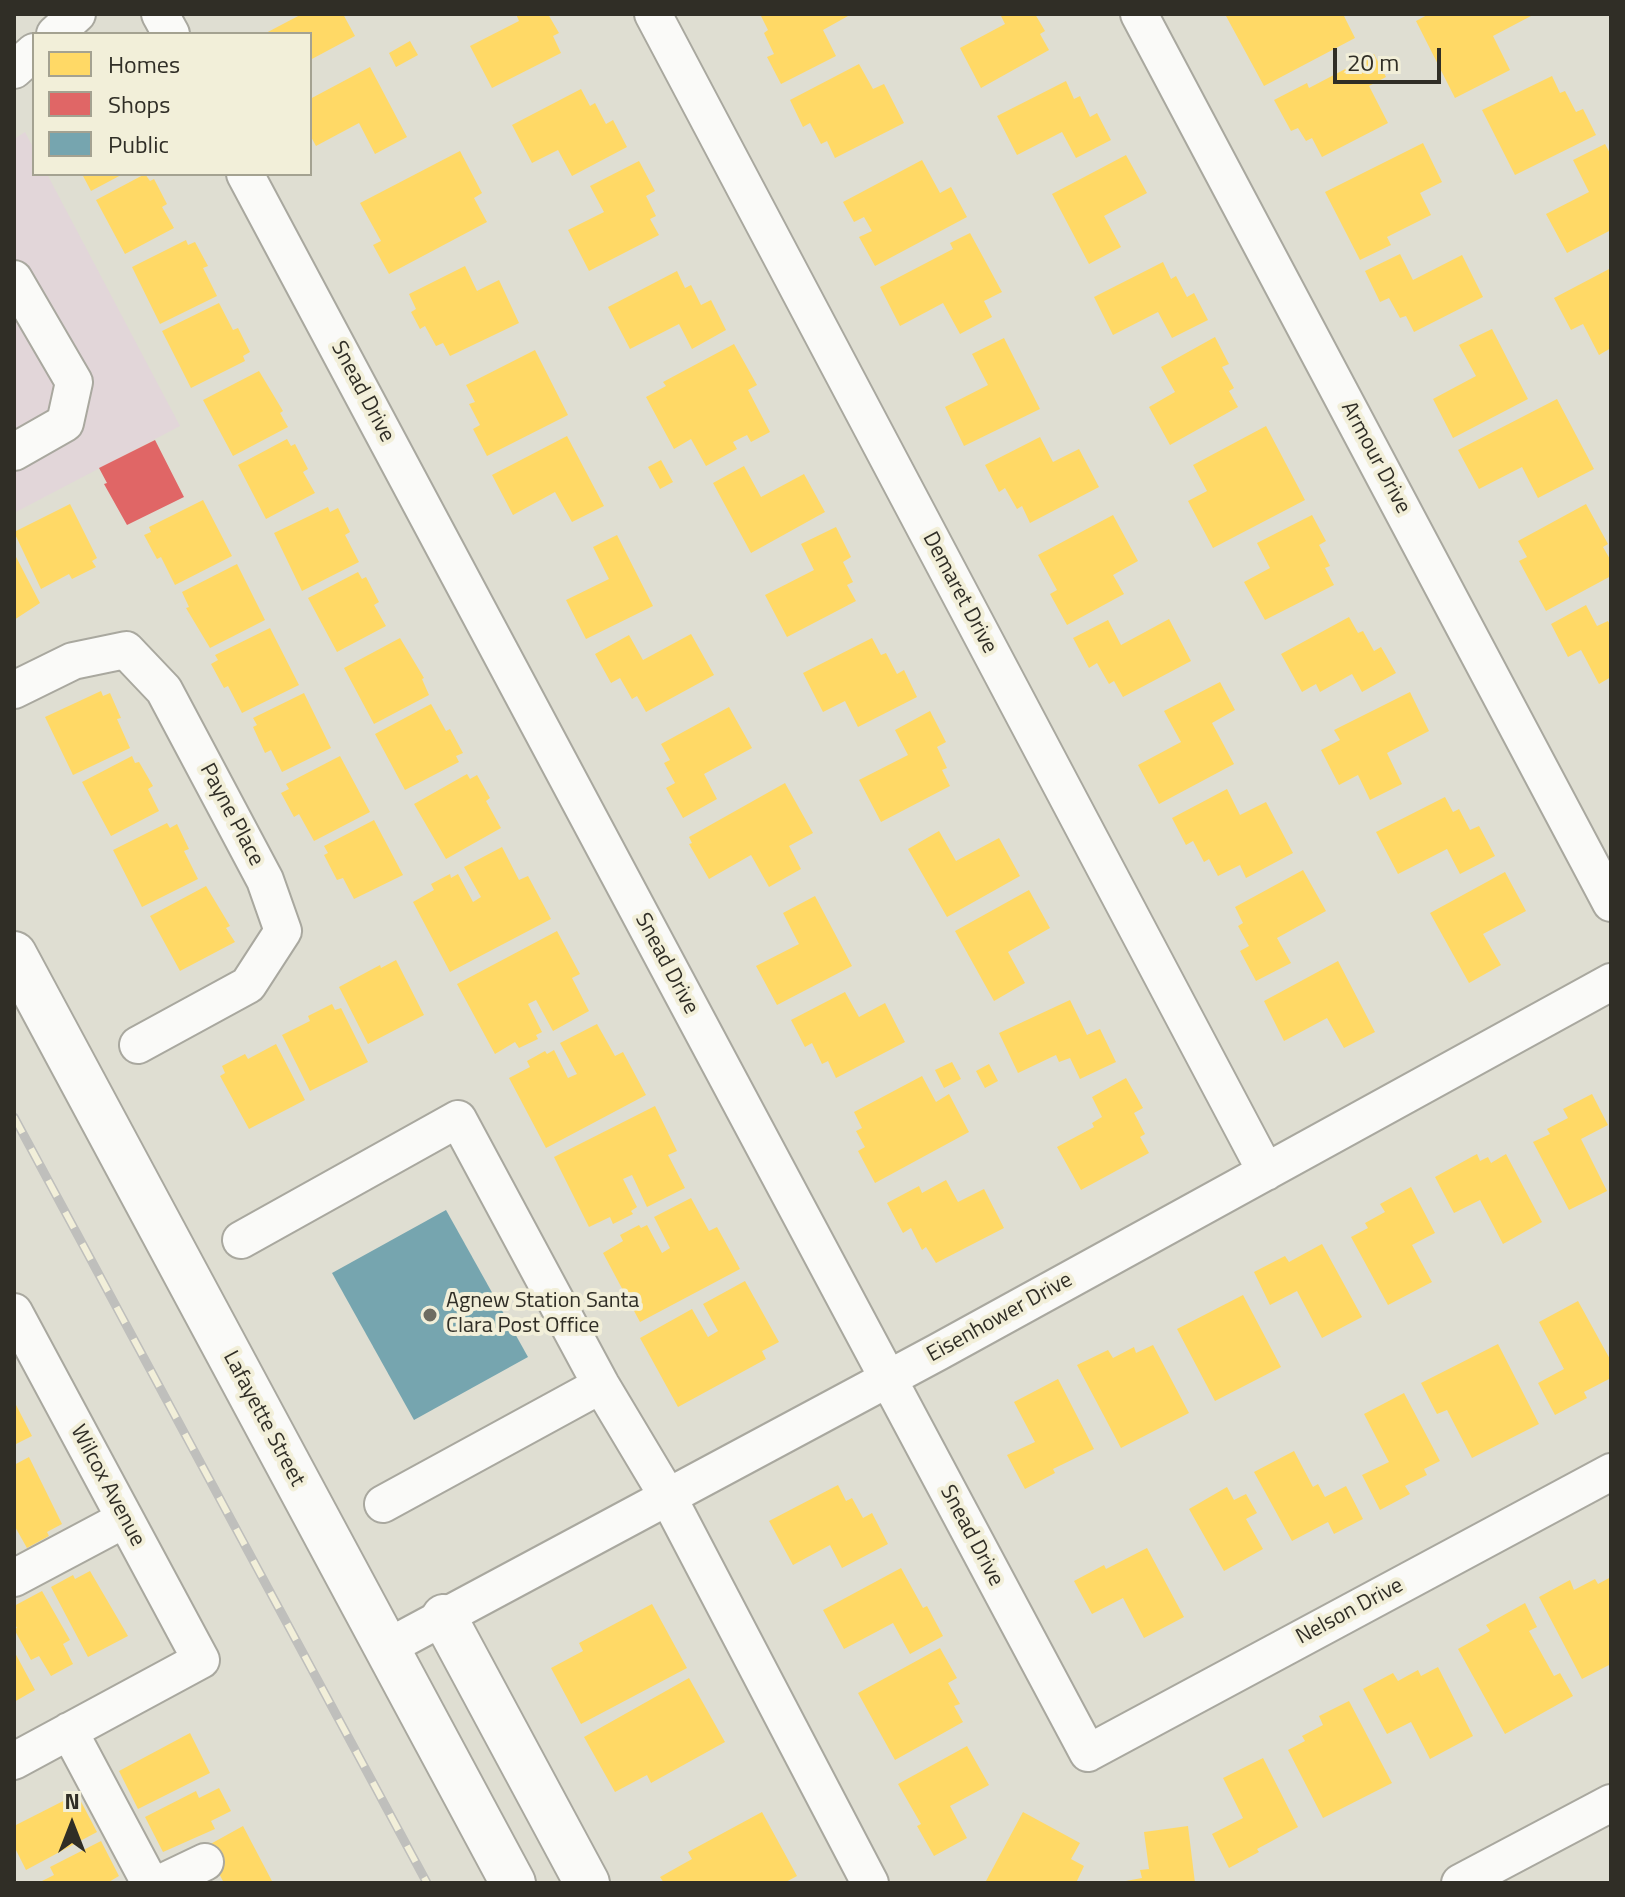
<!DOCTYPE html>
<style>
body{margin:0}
#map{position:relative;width:1625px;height:1897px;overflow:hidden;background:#dfded2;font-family:"Titillium Web",sans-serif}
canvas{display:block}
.frame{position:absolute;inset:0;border:16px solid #302e26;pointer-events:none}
.legend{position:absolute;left:32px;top:32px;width:280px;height:144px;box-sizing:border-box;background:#f2efd9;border:2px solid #a4a291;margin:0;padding:10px 14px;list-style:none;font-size:24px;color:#302e26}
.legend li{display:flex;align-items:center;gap:16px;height:40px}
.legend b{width:40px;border:2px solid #a4a291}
.north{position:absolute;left:32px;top:1785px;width:80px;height:80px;-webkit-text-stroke:6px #f2efd9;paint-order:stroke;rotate:0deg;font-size:22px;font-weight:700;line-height:32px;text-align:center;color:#302e26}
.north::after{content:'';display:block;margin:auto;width:28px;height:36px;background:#302e26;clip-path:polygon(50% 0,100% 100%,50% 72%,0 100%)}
.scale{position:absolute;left:1333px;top:48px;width:108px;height:36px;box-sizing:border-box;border:4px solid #302e26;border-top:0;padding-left:10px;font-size:24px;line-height:28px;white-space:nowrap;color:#302e26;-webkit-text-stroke:6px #f2efd9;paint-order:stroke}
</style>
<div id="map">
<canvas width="1625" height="1897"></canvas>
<div class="frame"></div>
<ul class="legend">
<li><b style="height:22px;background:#ffd966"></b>Homes</li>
<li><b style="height:22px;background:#e06666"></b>Shops</li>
<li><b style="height:22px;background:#76a5af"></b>Public</li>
</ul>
<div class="north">N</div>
<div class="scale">20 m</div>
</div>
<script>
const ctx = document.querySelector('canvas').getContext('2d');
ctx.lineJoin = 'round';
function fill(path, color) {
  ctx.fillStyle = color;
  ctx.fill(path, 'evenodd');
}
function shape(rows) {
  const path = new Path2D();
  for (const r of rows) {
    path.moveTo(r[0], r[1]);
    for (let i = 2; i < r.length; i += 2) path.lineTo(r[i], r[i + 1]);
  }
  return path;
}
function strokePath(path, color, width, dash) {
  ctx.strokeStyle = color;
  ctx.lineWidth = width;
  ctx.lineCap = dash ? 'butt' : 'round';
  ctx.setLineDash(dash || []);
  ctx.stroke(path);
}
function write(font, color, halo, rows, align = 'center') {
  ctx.font = font + ' "Titillium Web",sans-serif';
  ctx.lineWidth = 8;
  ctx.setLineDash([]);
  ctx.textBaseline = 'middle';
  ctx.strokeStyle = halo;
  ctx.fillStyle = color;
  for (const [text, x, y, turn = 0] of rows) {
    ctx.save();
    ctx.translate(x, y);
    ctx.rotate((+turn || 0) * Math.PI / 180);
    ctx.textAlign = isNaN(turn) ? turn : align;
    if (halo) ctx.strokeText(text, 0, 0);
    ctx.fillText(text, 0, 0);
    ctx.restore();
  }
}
const commercial = shape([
 [25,132,34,149,34,174,47,174,180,426,14,513,14,139]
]);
const homes = shape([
 [302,14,343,14,355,36,310,60,310,34,264,34],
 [516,14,548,14,559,33,553,36,561,53,492,88,470,46,519,21],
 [760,14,847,14,848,16,823,30,836,56,781,84,767,57,774,54,764,33,768,30],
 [1000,14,1035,14,1045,31,1040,34,1049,50,981,88,960,48,1005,24],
 [1229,14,1343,14,1355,38,1264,86,1226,16],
 [1429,14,1529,14,1531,16,1493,36,1510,70,1455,98,1416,21],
 [410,41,418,55,396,67,389,53],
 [1374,54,1386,77,1369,86,1388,123,1322,157,1312,138,1306,141,1298,128,1291,131,1274,100,1307,83,1309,88],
 [859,64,873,89,884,84,904,123,835,158,827,141,821,144,810,123,803,127,790,100],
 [370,67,407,137,375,154,359,123,316,146,310,135,310,99],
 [1552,76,1560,93,1565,91,1576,112,1583,109,1596,135,1515,175,1482,110],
 [1066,81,1074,99,1080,96,1090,117,1097,113,1111,140,1076,158,1062,132,1017,155,997,116],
 [581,89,590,106,595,103,606,124,613,120,627,147,572,176,558,150,532,163,512,125],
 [1423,143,1442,182,1420,193,1431,215,1387,237,1391,245,1360,260,1325,192],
 [1605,144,1611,155,1611,230,1567,253,1546,214,1589,192,1573,160],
 [460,151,482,193,474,198,487,222,389,274,373,245,381,241,360,203],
 [1126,155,1147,193,1104,216,1121,247,1089,264,1052,194],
 [922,160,940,193,951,187,967,217,875,266,859,237,872,231,864,217,854,222,843,202],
 [639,161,655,191,646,196,656,216,650,219,659,235,589,271,568,230,604,212,590,186],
 [82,174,123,174,91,191],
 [145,174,150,181,154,179,167,204,162,207,174,228,125,254,96,200],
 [970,233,1002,292,984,301,992,317,960,334,943,303,900,326,880,287,953,249,950,243],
 [186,240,188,245,195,242,208,266,203,268,217,296,160,324,132,267],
 [1400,254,1413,280,1462,255,1483,297,1414,332,1406,316,1400,318,1389,298,1380,302,1365,271],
 [1163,262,1171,279,1176,276,1187,297,1194,293,1208,320,1172,338,1158,312,1113,335,1094,297],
 [465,266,477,291,499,280,519,323,450,356,443,343,436,346,425,326,420,329,411,312,416,309,409,294],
 [1611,268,1611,348,1599,355,1583,324,1571,330,1554,298],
 [677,271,685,288,691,285,701,305,711,300,726,330,692,349,679,324,630,349,608,307],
 [219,303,233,330,238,328,250,352,243,356,245,361,191,388,162,331],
 [1492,329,1528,399,1453,438,1433,399,1476,376,1459,345],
 [1215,337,1229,364,1222,367,1234,388,1229,391,1238,407,1170,445,1149,407,1175,392,1161,367],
 [1004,338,1040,409,964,446,945,407,988,385,972,354],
 [734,344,757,385,748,390,770,432,751,442,747,435,733,442,737,449,706,466,691,439,674,449,646,397,666,386,663,382],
 [535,350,568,415,487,456,473,429,480,425,469,404,475,402,466,385],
 [259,371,283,411,280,413,288,427,233,456,203,400],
 [1557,399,1594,469,1538,498,1522,467,1479,489,1458,450],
 [1266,426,1305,500,1213,548,1188,501,1207,491,1193,465],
 [567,436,604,506,572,522,555,492,513,515,492,475],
 [1040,437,1053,462,1079,449,1099,487,1030,523,1022,506,1017,509,1005,488,999,492,985,465],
 [287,439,291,446,295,444,308,469,303,472,315,493,266,519,238,465],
 [661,460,673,482,660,489,648,467],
 [744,466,761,497,804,474,825,512,751,553,713,483],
 [203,500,232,556,175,585,161,557,157,559,144,535,151,532,149,527],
 [70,504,97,558,92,561,96,567,72,579,69,574,41,589,14,532],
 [1586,504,1608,544,1603,547,1611,561,1611,576,1546,611,1519,561,1527,557,1518,541],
 [328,507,330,512,338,508,350,532,345,535,359,562,302,591,274,533],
 [1113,515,1138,561,1113,575,1124,594,1067,625,1050,594,1057,590,1038,555],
 [1312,515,1326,541,1319,545,1330,566,1325,568,1334,585,1265,620,1244,582,1270,568,1257,543],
 [836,527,851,557,843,562,853,582,847,585,856,601,787,637,765,595,814,570,801,544],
 [617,535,653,606,586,639,566,600,609,579,593,547],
 [14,553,40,603,14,620],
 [237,564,265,620,210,648,186,608,189,607,182,592],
 [358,572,362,579,366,577,379,602,374,605,386,626,337,652,308,598],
 [1586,605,1597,626,1608,621,1611,627,1611,677,1599,684,1581,650,1568,657,1551,624],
 [1349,617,1358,633,1363,631,1374,651,1381,647,1396,673,1362,692,1352,674,1320,692,1316,684,1302,692,1281,654],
 [1169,619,1191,661,1123,697,1114,681,1109,684,1097,663,1089,668,1073,638,1108,620,1121,645],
 [270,628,299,685,242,713,228,686,224,688,211,664,218,660,215,655],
 [691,634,714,675,646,712,637,696,632,699,620,678,611,683,595,654,629,635,643,660],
 [400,638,424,678,422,679,429,695,374,724,344,668],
 [872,638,881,655,886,653,897,674,904,670,917,697,858,727,845,701,823,712,803,673],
 [1220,682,1235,710,1212,723,1234,764,1159,804,1138,765,1181,742,1164,711],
 [101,691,103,696,110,693,121,718,117,719,130,748,73,775,45,717],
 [1410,692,1429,731,1387,753,1402,784,1370,800,1358,775,1339,785,1321,750,1340,740,1334,730],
 [304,693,331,748,282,772,271,750,265,753,253,727,257,725,253,718],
 [431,704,446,731,450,729,463,753,456,756,459,762,405,790,375,734],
 [729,707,752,748,704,774,717,799,683,818,666,788,675,783,664,763,670,760,661,744],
 [930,711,946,742,937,747,947,768,942,770,950,786,881,822,859,780,908,755,895,730],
 [132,756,135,763,139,762,153,786,148,789,159,811,111,836,82,782],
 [340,756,370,812,314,841,299,814,294,817,281,793,289,789,286,784],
 [467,774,470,779,477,775,490,798,486,801,501,828,446,859,414,804],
 [785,783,813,833,789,846,801,869,769,887,751,855,709,879,689,844,692,843,689,837],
 [1227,789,1240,815,1266,802,1293,853,1246,878,1240,865,1218,876,1209,859,1204,862,1193,841,1186,845,1172,818],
 [1445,797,1453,812,1459,809,1470,830,1479,826,1495,856,1460,874,1447,849,1398,874,1376,832],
 [374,820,403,875,354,899,343,878,337,880,324,855,328,853,324,846],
 [167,823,170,828,177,824,189,849,184,851,198,879,142,907,113,850],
 [939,831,956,861,999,838,1020,876,947,917,908,849],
 [502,847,519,880,528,876,551,919,450,972,413,902,434,890,431,884,450,874,451,878,458,874,473,902,481,897,464,867],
 [1303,870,1326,911,1277,938,1291,963,1256,981,1240,951,1249,946,1238,926,1243,923,1235,907],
 [1505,872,1526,911,1483,934,1501,965,1469,983,1430,913],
 [206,886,230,926,226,928,235,942,180,971,150,916],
 [1029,890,1050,928,1008,952,1025,983,994,1001,955,931],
 [815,896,852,966,777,1005,756,966,799,944,783,913],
 [557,931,580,974,572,978,589,1011,553,1031,536,1000,528,1004,542,1032,536,1035,538,1039,519,1048,515,1042,495,1054,457,984],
 [396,960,424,1015,368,1044,339,987,380,965,381,968],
 [1338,961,1375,1032,1344,1048,1327,1018,1284,1041,1264,1001],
 [845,992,859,1017,885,1003,905,1042,836,1078,828,1061,822,1064,812,1043,805,1047,791,1020],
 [1070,1000,1087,1035,1100,1029,1116,1062,1080,1079,1070,1058,1059,1062,1056,1055,1018,1073,999,1033],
 [332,1004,335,1010,341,1008,368,1062,310,1091,282,1035,310,1021,308,1016],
 [597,1024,615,1056,623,1052,646,1095,546,1148,509,1078,530,1067,527,1061,545,1051,547,1054,554,1050,568,1078,577,1074,560,1043],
 [276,1044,305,1100,249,1129,220,1076,225,1073,222,1066,245,1054,248,1059],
 [952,1062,961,1079,944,1088,935,1070],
 [989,1064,998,1081,985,1088,976,1071],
 [922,1076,936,1102,949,1094,969,1132,875,1183,858,1151,865,1147,856,1131,862,1128,854,1112],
 [1126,1078,1143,1108,1134,1113,1145,1134,1140,1137,1149,1153,1081,1190,1057,1147,1094,1127,1092,1123,1102,1117,1092,1097],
 [1592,1094,1608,1125,1581,1139,1607,1191,1569,1210,1533,1142,1550,1134,1547,1129,1568,1118,1563,1109],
 [655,1106,677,1151,668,1155,685,1188,647,1207,632,1175,623,1179,637,1207,631,1211,633,1214,613,1224,610,1217,589,1227,554,1157],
 [1477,1154,1480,1161,1488,1157,1491,1163,1506,1154,1542,1222,1503,1244,1480,1200,1454,1213,1435,1177],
 [946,1180,958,1202,984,1189,1004,1228,936,1263,926,1247,922,1250,911,1228,903,1233,887,1203,919,1186,922,1193],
 [1411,1187,1435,1233,1412,1245,1432,1282,1388,1305,1351,1237,1368,1228,1365,1223,1385,1212,1380,1204],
 [691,1198,709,1231,717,1227,740,1269,640,1322,603,1253,623,1241,620,1235,639,1225,641,1228,647,1225,662,1253,670,1248,654,1217],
 [1322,1244,1362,1317,1322,1338,1297,1291,1270,1305,1254,1272,1285,1256,1289,1262],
 [745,1281,779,1342,762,1351,766,1359,678,1407,640,1338,692,1309,708,1337,718,1331,703,1304],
 [1243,1295,1281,1367,1215,1401,1177,1329],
 [1578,1301,1611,1361,1611,1378,1584,1392,1587,1398,1555,1415,1538,1383,1564,1369,1539,1322],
 [1498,1344,1539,1424,1472,1458,1447,1410,1437,1414,1421,1383],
 [1153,1345,1189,1413,1121,1448,1077,1365,1108,1350,1113,1358,1134,1347,1136,1353],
 [1058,1379,1094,1449,1053,1469,1055,1473,1025,1489,1007,1455,1035,1442,1014,1402],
 [1404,1393,1440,1461,1424,1469,1427,1475,1405,1486,1410,1494,1380,1510,1362,1475,1389,1462,1364,1414],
 [14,1401,32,1436,14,1445],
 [1294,1451,1313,1487,1318,1484,1325,1497,1346,1486,1363,1519,1334,1534,1328,1522,1292,1541,1254,1472],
 [29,1457,62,1524,47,1532,49,1536,27,1548,14,1525,14,1465],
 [838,1485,846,1501,852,1498,863,1518,872,1513,888,1544,842,1568,830,1545,793,1565,769,1521],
 [1227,1487,1234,1500,1246,1494,1257,1513,1246,1519,1263,1549,1224,1571,1189,1509],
 [1147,1548,1184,1617,1144,1638,1123,1598,1092,1614,1074,1581,1104,1565,1106,1569],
 [901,1568,923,1608,927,1606,943,1636,910,1654,893,1623,844,1649,823,1610],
 [90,1571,128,1636,88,1657,51,1587,73,1575,75,1579],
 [1611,1577,1611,1664,1582,1679,1539,1597,1570,1580,1574,1590,1595,1579,1598,1584],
 [42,1591,70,1640,63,1644,73,1664,51,1676,39,1656,31,1660,14,1629,17,1628,14,1622,14,1606],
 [1525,1603,1537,1627,1529,1631,1554,1676,1560,1673,1573,1696,1505,1734,1458,1649,1490,1631,1486,1625],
 [652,1604,687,1668,581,1724,551,1668,583,1651,579,1643],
 [940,1648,957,1678,948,1683,960,1704,954,1706,963,1722,895,1760,858,1693],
 [14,1651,35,1690,14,1702],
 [1438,1667,1473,1736,1430,1759,1411,1722,1387,1734,1363,1689,1393,1673,1398,1681,1418,1670,1421,1676],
 [689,1678,725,1742,651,1783,647,1775,615,1792,584,1737],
 [1349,1701,1392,1783,1323,1818,1288,1750,1305,1741,1302,1736,1323,1725,1319,1716],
 [190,1733,210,1773,138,1809,119,1771],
 [967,1746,989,1785,950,1806,967,1838,934,1856,917,1826,921,1824,898,1784],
 [1263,1758,1298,1827,1257,1849,1259,1852,1229,1868,1212,1834,1243,1818,1223,1778],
 [219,1788,231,1811,211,1821,215,1829,163,1852,145,1817,196,1791,199,1798],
 [77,1794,97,1832,26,1870,14,1846,14,1826],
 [762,1812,797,1876,784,1883,664,1883,660,1877,692,1859,688,1852],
 [1023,1812,1080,1843,1071,1859,1084,1866,1076,1883,986,1881],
 [243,1826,273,1883,224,1883,205,1847],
 [1188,1826,1195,1883,1115,1883,1142,1878,1140,1870,1149,1869,1144,1832],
 [101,1841,119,1876,107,1883,38,1883,54,1875,50,1867]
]);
const shops = shape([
 [155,440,184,497,127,525,104,484,107,483,99,468]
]);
const public = shape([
 [446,1210,528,1357,414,1420,332,1273]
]);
const minor = shape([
 [160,14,171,34],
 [653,14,1266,1172],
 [1139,14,1611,903],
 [55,34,77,14],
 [14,70,34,52],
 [245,174,1088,1753,1611,1472],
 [14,279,74,382,65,423,14,452],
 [14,690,73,661,126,650,164,690,265,880,283,931,248,985,138,1045],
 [241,1240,458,1119,601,1385,668,1497,870,1883],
 [14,1312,201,1660,14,1761],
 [383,1504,601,1385],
 [14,1578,125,1519],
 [386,1648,938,1352,1611,982],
 [69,1731,150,1883],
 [161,1883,205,1862],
 [1460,1883,1611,1803]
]);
const major = shape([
 [14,954,513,1883],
 [444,1617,587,1883]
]);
const rail = shape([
 [14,1117,427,1883]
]);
const markers = [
 [430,1315,8,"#6d6c62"]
];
const streetNames = [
 ["Snead Drive",362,392,62],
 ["Armour Drive",1375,458,62],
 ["Demaret Drive",959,593,62],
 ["Payne Place",231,815,62],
 ["Snead Drive",666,964,62],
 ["Eisenhower Drive",1000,1318,-29],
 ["Lafayette Street",263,1419,62],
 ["Wilcox Avenue",107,1486,62],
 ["Snead Drive",971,1536,62],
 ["Nelson Drive",1350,1612,-28]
];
const poiNames = [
 ["Agnew Station Santa",446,1302],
 ["Clara Post Office",446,1327]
];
fill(commercial, '#e2d6d9');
fill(homes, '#ffd966');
fill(shops, '#e06666');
fill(public, '#76a5af');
strokePath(minor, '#a9a89f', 40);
strokePath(major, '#a9a89f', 48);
strokePath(minor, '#fafaf8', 36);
strokePath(major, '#fafaf8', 44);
strokePath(rail, '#bfbfbc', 9);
strokePath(rail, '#f2efd9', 6, [18]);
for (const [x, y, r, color] of markers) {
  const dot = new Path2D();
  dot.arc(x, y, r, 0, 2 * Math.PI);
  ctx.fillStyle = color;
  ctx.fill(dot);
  strokePath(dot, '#f2efd9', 3);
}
write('22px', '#302e26', '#f2efd9', streetNames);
write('22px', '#302e26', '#f2efd9', poiNames, 'left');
</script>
